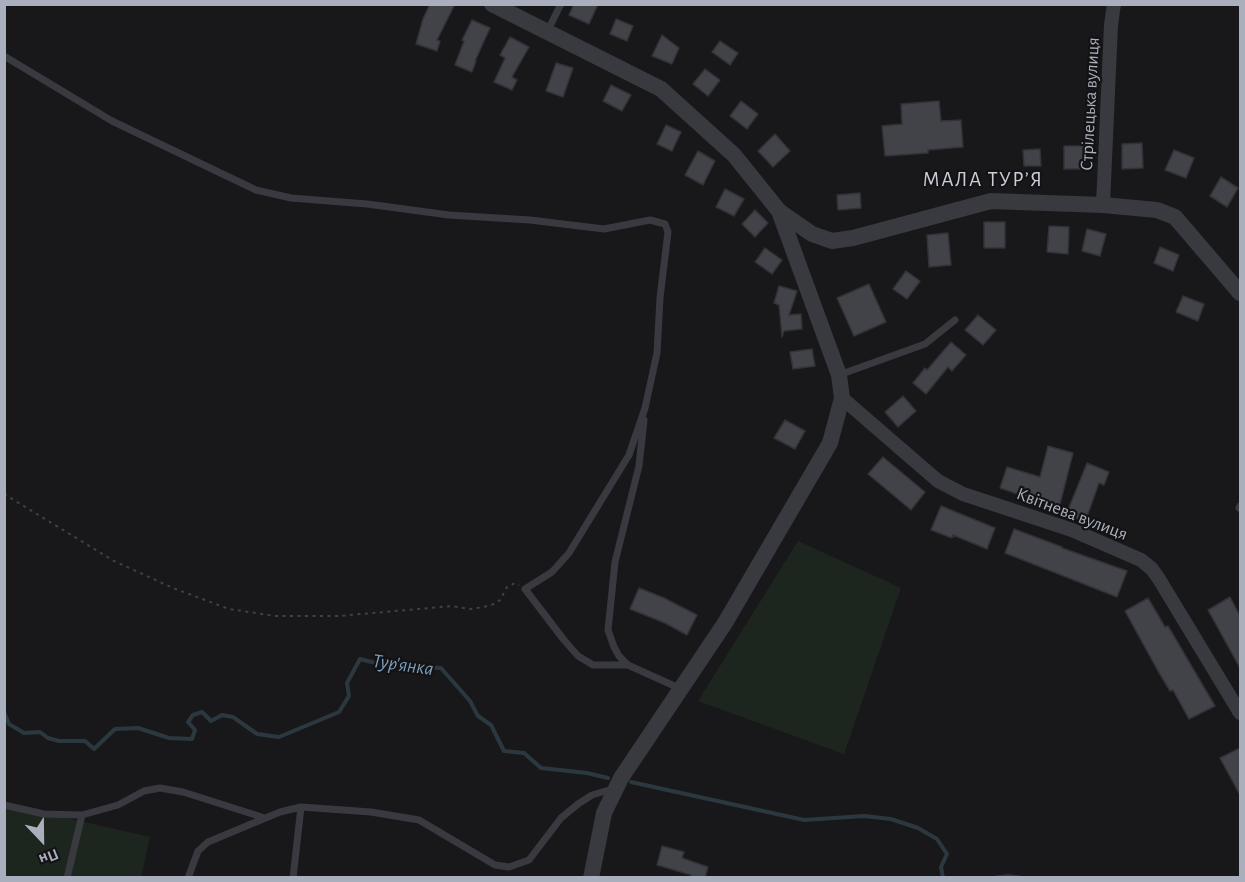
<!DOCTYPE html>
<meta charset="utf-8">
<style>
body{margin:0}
#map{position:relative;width:1245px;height:882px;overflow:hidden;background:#18181b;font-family:"Alegreya Sans",sans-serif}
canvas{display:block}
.frame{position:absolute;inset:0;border:6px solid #a9afbc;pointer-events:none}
.north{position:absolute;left:12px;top:810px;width:60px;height:60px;-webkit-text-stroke:4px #131316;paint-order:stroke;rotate:158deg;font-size:16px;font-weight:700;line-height:24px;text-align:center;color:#a9afbc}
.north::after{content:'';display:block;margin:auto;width:21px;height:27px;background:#a9afbc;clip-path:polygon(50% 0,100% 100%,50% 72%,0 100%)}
</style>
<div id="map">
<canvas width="1245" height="882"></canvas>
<div class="frame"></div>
<div class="north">Пн</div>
</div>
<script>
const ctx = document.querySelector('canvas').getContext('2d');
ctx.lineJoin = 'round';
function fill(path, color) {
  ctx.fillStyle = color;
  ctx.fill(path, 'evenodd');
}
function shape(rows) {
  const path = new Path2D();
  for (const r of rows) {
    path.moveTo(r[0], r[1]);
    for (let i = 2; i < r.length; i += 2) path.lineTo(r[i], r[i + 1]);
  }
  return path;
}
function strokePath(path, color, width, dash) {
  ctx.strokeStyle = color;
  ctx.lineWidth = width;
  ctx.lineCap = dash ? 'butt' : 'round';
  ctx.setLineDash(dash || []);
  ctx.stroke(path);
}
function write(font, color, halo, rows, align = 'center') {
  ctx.font = font + ' "Alegreya Sans",sans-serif';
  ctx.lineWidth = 4.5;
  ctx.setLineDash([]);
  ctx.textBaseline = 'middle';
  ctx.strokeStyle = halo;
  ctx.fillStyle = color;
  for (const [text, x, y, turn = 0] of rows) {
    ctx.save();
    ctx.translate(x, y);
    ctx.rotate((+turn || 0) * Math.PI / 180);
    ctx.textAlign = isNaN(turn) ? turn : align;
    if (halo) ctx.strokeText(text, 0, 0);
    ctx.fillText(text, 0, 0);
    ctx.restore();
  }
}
const green = shape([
 [798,541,901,588,844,754,698,701],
 [5,804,150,837,141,877,5,878]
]);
const stream = shape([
 [4,712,9,724,24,733,40,732,48,738,59,741,85,741,94,749,115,729,138,728,169,738,192,739,195,730,188,722,193,715,202,712,211,721,222,715,233,717,257,734,279,737,339,712,349,696,347,683,360,659,384,665,441,668,470,701,478,716,491,725,504,751,524,753,541,768,587,773,608,778],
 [631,782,804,820,864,816,891,819,918,828,937,839,947,854,941,867,943,878],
 [994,878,1008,876,1022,878]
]);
const building = shape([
 [430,4,455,4,437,40,440,41,437,51,416,44,423,19,430,4],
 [574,4,598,4,589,24,569,15,574,4],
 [616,19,633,26,627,41,610,34,616,19],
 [472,20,490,28,475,61,476,61,472,72,455,65,464,41,462,40,472,20],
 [662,35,679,48,672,64,652,56,662,35],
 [510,37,529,47,512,77,517,80,512,90,494,82,505,58,500,55,510,37],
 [720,41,738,53,730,65,712,52,720,41],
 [556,63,573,68,563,97,546,91,556,63],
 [705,69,720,80,708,96,693,84,705,69],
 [611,85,631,95,622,111,603,101,611,85],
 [741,101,758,114,747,129,730,116,741,101],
 [939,101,941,121,961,120,963,147,928,150,928,153,885,156,882,126,902,124,901,104,939,101],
 [666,125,681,132,672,151,657,144,666,125],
 [775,134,790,151,773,167,758,151,775,134],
 [1142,143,1143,168,1122,169,1122,144,1142,143],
 [1064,146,1083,146,1084,169,1064,169,1064,146],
 [1040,149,1041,166,1024,166,1023,150,1040,149],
 [1174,150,1194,158,1186,178,1165,170,1174,150],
 [698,151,715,161,703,185,685,175,698,151],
 [1221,177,1238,188,1227,207,1210,196,1221,177],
 [725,189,744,199,734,216,716,207,725,189],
 [860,193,861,208,838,210,837,195,860,193],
 [755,210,768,223,755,237,742,224,755,210],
 [984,222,1005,222,1005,248,984,248,984,222],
 [1049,226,1069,227,1068,254,1047,252,1049,226],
 [1087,229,1106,234,1100,256,1082,251,1087,229],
 [948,233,951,265,929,267,927,235,948,233],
 [1160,247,1179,255,1173,271,1154,263,1160,247],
 [765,248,782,260,772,274,755,262,765,248],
 [906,271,920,281,907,299,893,289,906,271],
 [869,284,886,322,854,336,837,298,869,284],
 [779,286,797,291,789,315,801,314,802,329,784,331,782,337,779,305,774,303,779,286],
 [1183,296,1204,304,1198,321,1176,312,1183,296],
 [978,315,996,330,983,345,965,330,978,315],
 [951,342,966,355,952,371,948,367,926,394,913,383,925,368,927,370,951,342],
 [812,349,815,366,793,369,790,352,812,349],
 [903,396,916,411,898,427,885,412,903,396],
 [785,420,805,431,795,449,774,438,785,420],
 [1048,446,1073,453,1059,508,1000,488,1007,467,1040,477,1048,446],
 [883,457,925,492,911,510,868,474,883,457],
 [1087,463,1109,472,1104,485,1099,483,1085,522,1066,515,1087,463],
 [941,506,995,528,987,549,953,535,952,538,931,530,941,506],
 [1014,529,1062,547,1062,548,1127,571,1117,597,1005,553,1014,529],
 [639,588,664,598,697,615,687,635,665,623,630,609,639,588],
 [1230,597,1240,616,1240,668,1208,610,1230,597],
 [1148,598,1165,627,1168,626,1215,706,1189,719,1173,690,1170,691,1158,671,1125,611,1148,598],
 [1240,748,1240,795,1220,758,1240,748],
 [662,846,684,852,682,858,708,867,705,878,690,878,691,875,657,865,662,846]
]);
const path = shape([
 [4,494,114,561,173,588,229,609,275,616,339,616,452,606,470,609,484,607,494,604,500,600,507,587,515,583,519,585]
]);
const service = shape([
 [547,32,561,4],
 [4,56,112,121,256,190,291,198,367,204,449,215,530,220,604,229,650,220,665,224,668,232,660,298,657,353,645,408,629,455,569,553,552,572,525,589,564,640,578,656,593,665,628,665],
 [839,375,925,344,955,320],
 [644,420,639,466,615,562,608,630,614,647,619,656,628,665,681,689],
 [1239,508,1240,506],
 [4,805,44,814,82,815,118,805,144,791,160,788,183,792,265,818],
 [67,878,82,815],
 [188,878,198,851,208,842,280,812,301,807,371,812,419,820,495,865,509,867,529,860,561,818,578,804,592,795,613,789],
 [293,878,301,807]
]);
const minor = shape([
 [1103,205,1111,25,1114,4],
 [842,398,938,481,963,494,1072,530,1141,560,1152,569,1159,579,1240,713]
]);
const tertiary = shape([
 [492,4,661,89,734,155,779,211,812,234,832,241,853,238,991,201,1103,205,1157,210,1175,217,1240,293],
 [591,878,604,813,621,778,725,623,830,443,842,398,839,375,779,211]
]);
const streetNames = [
 ["Стрілецька вулиця",1090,104,-87],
 ["Квітнева вулиця",1072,514,21]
];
const waterNames = [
 ["Тур'янка",403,665,8]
];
const quarterNames = [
 ["МАЛА ТУР’Я",983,180]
];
fill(green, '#1d261e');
strokePath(stream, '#2c3840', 4);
fill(building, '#424348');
strokePath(building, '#323237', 1.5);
strokePath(path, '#3e4147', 2, [3, 4.5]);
strokePath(service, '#393a40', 7);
strokePath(minor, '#393a40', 14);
strokePath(tertiary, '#393a40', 16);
write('18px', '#a9afbc', '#131316', streetNames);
write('italic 20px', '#7d9fba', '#131316', waterNames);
ctx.letterSpacing = '1.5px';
write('21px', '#caced7', '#131316', quarterNames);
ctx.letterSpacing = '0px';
</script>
